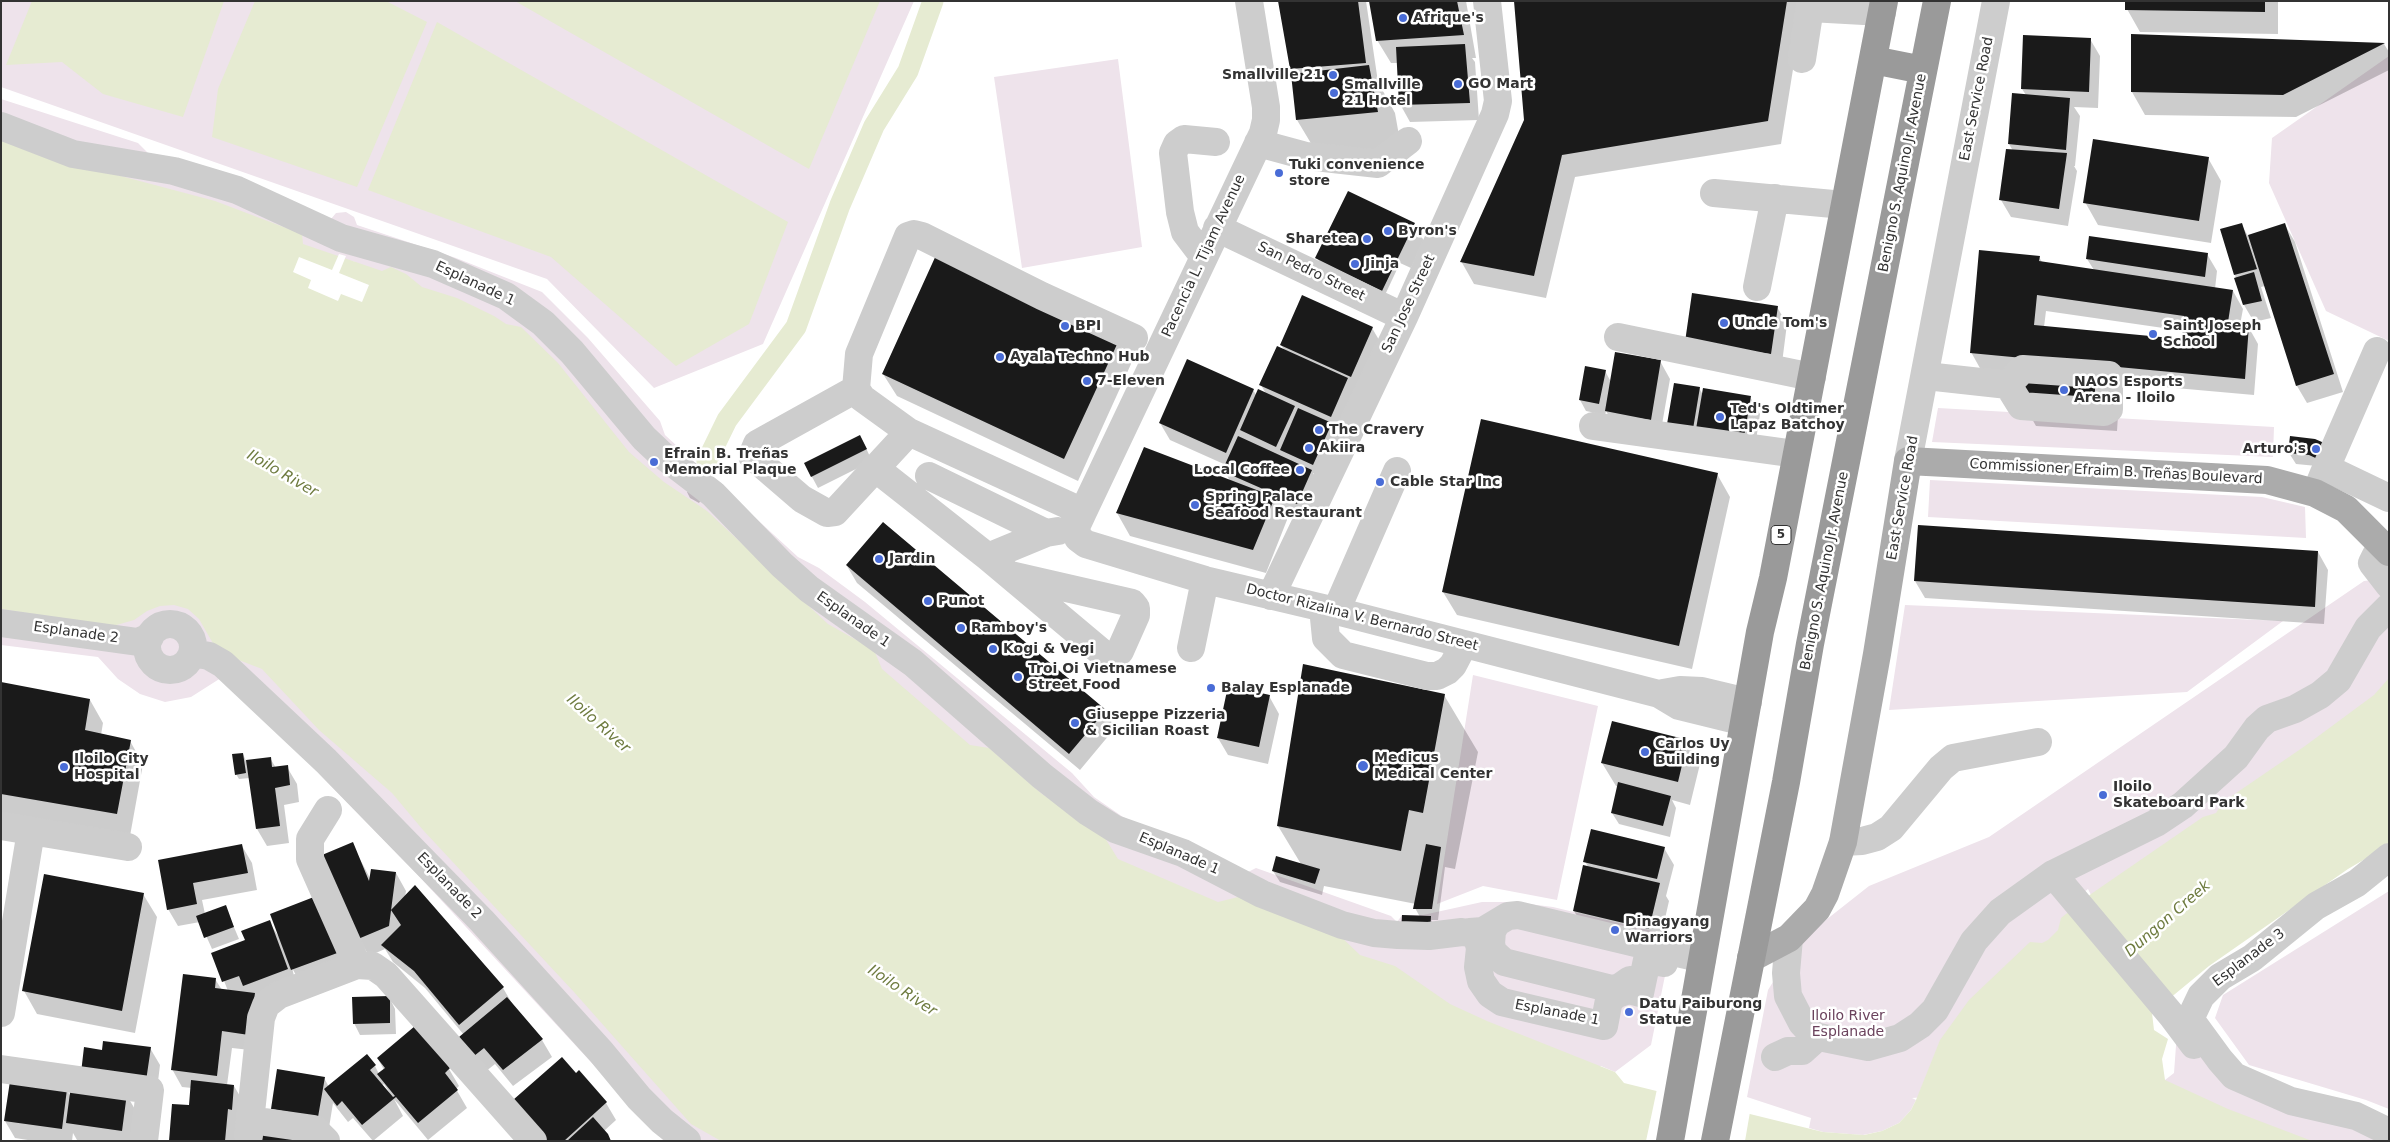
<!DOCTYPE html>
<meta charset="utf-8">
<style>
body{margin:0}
#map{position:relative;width:2390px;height:1142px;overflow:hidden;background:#fff;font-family:"DejaVu Sans",sans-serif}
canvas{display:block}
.frame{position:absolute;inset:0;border:2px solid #333;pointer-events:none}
</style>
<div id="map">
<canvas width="2390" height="1142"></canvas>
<div class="frame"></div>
</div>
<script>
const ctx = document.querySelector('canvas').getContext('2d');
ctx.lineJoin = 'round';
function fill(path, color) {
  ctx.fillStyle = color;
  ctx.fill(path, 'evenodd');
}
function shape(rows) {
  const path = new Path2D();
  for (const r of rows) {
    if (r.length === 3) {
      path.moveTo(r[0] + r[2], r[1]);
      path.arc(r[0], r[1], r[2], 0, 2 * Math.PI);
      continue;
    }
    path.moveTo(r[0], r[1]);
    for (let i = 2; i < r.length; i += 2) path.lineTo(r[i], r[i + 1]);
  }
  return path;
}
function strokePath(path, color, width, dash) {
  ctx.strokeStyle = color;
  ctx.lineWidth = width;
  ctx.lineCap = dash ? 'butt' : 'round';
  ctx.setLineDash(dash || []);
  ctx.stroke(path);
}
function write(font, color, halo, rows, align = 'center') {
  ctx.font = font + ' "DejaVu Sans",sans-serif';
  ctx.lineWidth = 5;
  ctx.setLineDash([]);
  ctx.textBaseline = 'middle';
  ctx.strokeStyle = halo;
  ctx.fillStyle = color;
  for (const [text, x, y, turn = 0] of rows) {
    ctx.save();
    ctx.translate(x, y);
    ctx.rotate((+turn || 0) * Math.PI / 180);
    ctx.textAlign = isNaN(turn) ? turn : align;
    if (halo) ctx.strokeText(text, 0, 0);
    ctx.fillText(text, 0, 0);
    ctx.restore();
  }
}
const green = shape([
 [1,1,914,1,763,344,654,388,547,279,1,87],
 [2389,56,2389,341,2326,311,2269,183,2272,138],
 [1118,59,1142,247,1022,268,994,77],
 [1,99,138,143,150,155,331,219,336,213,346,212,354,217,357,225,456,258,542,292,588,338,660,421,665,435,798,557,819,568,865,602,1072,773,1094,797,1123,817,1248,872,1256,868,1391,916,1397,922,1402,915,1423,915,1482,902,1513,902,1553,907,1673,936,1651,1045,1615,1072,1601,1066,1576,1072,1069,848,664,483,355,262,1,163],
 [1938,408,2274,427,2273,457,1932,442],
 [1930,480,2262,497,2305,507,2306,538,1928,517],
 [1,570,185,585,251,655,750,1141,664,1141,416,873,224,676,191,697,165,702,140,694,118,679,98,657,1,645],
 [2389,578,2389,700,2095,903,2088,889,2065,908,2079,933,1926,1097,1912,1098,1916,1100,1911,1110,1899,1123,1882,1131,1863,1135,1823,1132,1809,1128,1811,1118,1747,1097,1768,990,1798,942,1869,886,1989,837,2364,581],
 [1905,605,2283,621,2187,692,1889,710],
 [1473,675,1598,706,1557,900,1483,886,1437,904],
 [2389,891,2389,1109,2366,1100,2249,1065,2215,1018,2223,995],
 [2324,913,2212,999,2203,1020,2239,1069,2389,1141,2155,1141,2165,1080,2174,1073,2177,1032,2167,1024]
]);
const water = shape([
 [32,1,224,1,183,117,103,94,62,62,6,65],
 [255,1,386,1,427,22,357,187,212,137,218,89],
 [515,1,880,1,809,169],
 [437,22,788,222,749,324,676,366,551,257,368,190],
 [1,137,72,163,215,201,302,234,303,244,382,271,391,267,406,274,422,287,457,298,494,316,506,324,521,327,558,363,629,452,664,482,707,511,828,624,874,650,882,669,970,745,989,748,1042,794,1105,838,1118,859,1218,902,1242,896,1337,933,1360,955,1395,966,1450,1004,1487,1021,1615,1072,1624,1083,1823,1132,1864,1135,1882,1131,1899,1123,1911,1110,1916,1100,1940,1040,1969,1000,2030,942,2042,943,2048,940,2058,930,2061,918,2091,894,2203,817,2216,813,2223,802,2305,746,2374,695,2389,678,2389,845,2348,869,2209,966,2152,1013,2154,1030,2168,1039,2162,1059,2165,1080,2228,1109,2312,1141,721,1141,691,1124,574,992,423,830,392,793,319,730,262,669,218,652,199,619,188,609,174,605,160,606,147,611,134,620,113,626,1,609]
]);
const pier = shape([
 [339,254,346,256,339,273,369,285,362,302,341,294,338,301,308,288,311,280,293,272,299,257,332,270],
 [1657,1089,1750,1112,1745,1141,1646,1141]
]);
const shadow = shape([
 [1279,1,1366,1,1378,82,1395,113,1403,158,1324,165,1297,120,1295,74,1291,68],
 [1370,1,1466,1,1476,58,1472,58,1475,62,1479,120,1410,122,1400,104,1398,63,1391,63,1377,40],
 [1516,1,1804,1,1781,144,1575,177,1546,298,1474,284,1461,261,1525,121],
 [2127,1,2278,1,2278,34,2140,32,2127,9],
 [2132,35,2384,44,2389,52,2389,70,2296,117,2145,115,2132,92],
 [2090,39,2100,56,2098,108,2074,107,2080,116,2075,166,2074,166,2077,171,2068,226,2011,217,2001,200,2013,151,2009,144,2013,94,2026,95,2022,89],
 [2208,158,2221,181,2211,243,2098,225,2085,202],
 [1414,224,1424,241,1411,268,1400,263,1385,295,1327,275,1317,258],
 [2241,224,2248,236,2285,225,2295,242,2343,392,2307,403,2297,386,2265,286,2261,287,2271,318,2254,322,2244,305,2235,275],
 [2207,254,2217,271,2215,289,2233,291,2243,309,2240,325,2248,326,2258,344,2254,395,2108,382,2119,400,2117,431,2036,426,2023,403,1981,370,1971,352,2039,257,2042,262,2094,270,2087,259],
 [2046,311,2184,331,2183,340,2044,327],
 [1777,307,1787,324,1781,371,1697,359],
 [1372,328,1382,345,1361,393,1354,390,1357,396,1319,476,1313,473,1321,488,1307,520,1281,509,1287,520,1266,573,1130,536,1117,513,1230,481,1224,470,1226,465,1170,440,1160,423,1253,390,1257,396,1266,394,1261,385,1285,351,1281,345],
 [1118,341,1131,364,1078,481,897,396,883,374],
 [1660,361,1670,379,1660,436,1616,428,1606,411,1605,415,1586,411,1580,400,1605,371,1611,382],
 [1699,388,1703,395,1750,397,1760,414,1753,460,1667,430],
 [2314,440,2317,466,2296,464,2289,453],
 [866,448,872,461,818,488,805,464],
 [1717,474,1730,497,1692,669,1457,615,1443,592],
 [692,484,704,496,699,503,690,498,687,492],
 [2318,552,2328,570,2324,624,1925,598,1915,581],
 [847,566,1105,711,1115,728,1080,770,857,583],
 [1,683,90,700,103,723,101,735,130,741,143,764,130,836,1,814],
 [1444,695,1478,752,1455,869,1445,867,1438,920,1431,920,1437,929,1420,917,1415,908,1416,904,1324,886,1322,895,1280,882,1273,871,1301,864,1278,826],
 [1269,696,1279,714,1268,764,1228,755,1218,738],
 [1687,742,1700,764,1690,805,1672,800,1676,808,1670,837,1619,824,1612,813,1619,787,1616,786,1602,763],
 [243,754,246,761,270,758,276,768,287,767,297,784,299,802,284,805,289,843,267,846,257,829,250,778,239,779,236,774],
 [352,844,371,880,396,873,406,891,405,897,503,988,513,1005,542,1040,552,1057,513,1086,495,1064,480,1076,464,1035,425,988,393,962,385,949,369,956,359,939],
 [242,846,252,863,257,890,202,900,205,914,225,906,239,939,212,949,200,922,178,926,168,909,159,861],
 [1664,848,1674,865,1666,896,1669,901,1659,945,1584,928,1574,911,1588,867,1585,861],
 [143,894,157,917,135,1033,37,1014,24,991],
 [319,897,349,969,302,986,292,968,297,987,258,1001,259,1051,232,1048,227,1085,234,1086,244,1103,236,1141,170,1141,190,1107,192,1088,182,1087,172,1069,215,979,222,990,228,991,213,953,246,941,269,922,281,940],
 [389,997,395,1009,396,1034,360,1035,354,1023],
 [415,1028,449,1069,459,1086,456,1089,467,1108,428,1140,394,1099,403,1116,373,1141,353,1118,348,1122,333,1103,328,1134,282,1126,324,1078,329,1087,375,1066,379,1074,384,1070,378,1059],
 [384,1084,389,1092,381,1086],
 [150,1048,160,1065,156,1098,126,1094,136,1111,132,1141,77,1140,73,1133,72,1141,34,1141,15,1138,5,1121,67,1090,71,1098,103,1051],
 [579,1072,606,1103,616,1120,604,1131,610,1141,539,1141]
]);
const canal = shape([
 [707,461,727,420,796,327,840,205,874,126,908,71,933,1]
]);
const building = shape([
 [1278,1,1358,1,1366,63,1290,69],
 [1369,1,1457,1,1464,35,1376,41],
 [1514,1,1787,1,1768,121,1562,155,1534,276,1460,262,1524,120],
 [2125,1,2265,1,2265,12,2125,10],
 [2131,34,2385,43,2283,95,2131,92],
 [2023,35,2091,38,2089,92,2021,89],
 [1465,44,1470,103,1399,105,1396,47],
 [1369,65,1378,112,1296,120,1291,74],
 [2012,93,2070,98,2066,150,2008,144],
 [2093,139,2209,157,2199,221,2083,203],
 [2006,149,2067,153,2059,209,1999,200],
 [1348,191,1415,223,1382,291,1315,258],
 [2242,223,2257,269,2234,275,2220,229],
 [2285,223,2334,374,2296,386,2248,235],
 [2089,236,2208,253,2205,277,2086,259],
 [1979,250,2040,256,2039,261,2233,290,2228,322,2249,325,2245,379,1970,353],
 [2037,295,2184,316,2182,339,2034,325],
 [937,253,1119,340,1064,459,882,374],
 [2254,272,2262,301,2243,305,2234,278],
 [1692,293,1778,306,1771,354,1685,342],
 [1302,295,1373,327,1351,377,1280,345],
 [1277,346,1348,378,1331,417,1259,385],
 [1615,352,1661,360,1651,420,1605,411],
 [1187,359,1254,389,1226,453,1159,423],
 [1585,366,1606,370,1599,404,1579,400],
 [2023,372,2106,376,2105,408,2022,404],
 [1674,383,1700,387,1692,435,1666,430],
 [1703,388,1751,396,1743,443,1695,435],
 [1258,389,1295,406,1276,447,1240,430],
 [1298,408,1332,423,1313,465,1280,450],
 [1481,419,1718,473,1679,646,1442,592],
 [860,435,867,449,811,477,804,463],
 [1238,436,1312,470,1297,504,1222,471],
 [2290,436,2315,439,2329,445,2322,461,2309,455,2288,453],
 [1144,447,1275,497,1253,550,1116,513],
 [883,522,1106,710,1069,754,846,565],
 [1918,525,2318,551,2315,607,1914,581],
 [1303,664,1445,694,1423,813,1409,810,1401,851,1277,826],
 [1,682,90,699,85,730,131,740,117,814,1,794],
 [1228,686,1270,695,1259,747,1217,738],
 [1612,721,1688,740,1678,782,1601,763],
 [243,753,246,773,235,775,232,754],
 [271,757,272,767,288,765,290,785,275,788,280,826,256,829,246,760],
 [1618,782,1671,796,1663,826,1611,813],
 [1591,829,1665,847,1657,879,1583,862],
 [353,842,369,881,371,869,396,872,389,926,358,939,322,855],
 [242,844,248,873,193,883,197,904,167,910,158,860],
 [1426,844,1441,847,1432,909,1413,909],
 [1276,856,1320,869,1315,884,1272,871],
 [1583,865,1660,883,1649,929,1573,911],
 [44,874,144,893,122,1011,22,991],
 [415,885,504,987,459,1025,414,971,381,945,401,925,391,910],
 [319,895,340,952,291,970,270,914],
 [226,905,234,927,204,938,196,916],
 [1402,915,1431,916,1430,934,1401,932],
 [270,920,288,969,243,986,239,976,222,982,211,953,245,940,241,931],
 [183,974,216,978,215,988,255,993,249,1035,222,1031,217,1076,171,1070],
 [390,996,390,1023,353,1024,352,997],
 [507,997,543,1039,503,1070,484,1048,469,1060,453,1042],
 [415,1026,450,1068,445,1073,458,1090,418,1123,396,1097,362,1125,342,1101,337,1106,324,1089,367,1054,376,1065,370,1070,393,1097,395,1096,377,1074,385,1068,377,1058],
 [103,1041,151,1047,146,1081,81,1073,84,1047,102,1050],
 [562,1057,576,1073,579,1070,607,1102,564,1141,541,1141,513,1100],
 [277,1069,325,1077,318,1117,271,1109],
 [191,1080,234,1085,232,1110,228,1109,225,1141,169,1141,172,1104,189,1105],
 [10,1081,67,1089,62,1129,4,1121],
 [71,1085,127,1093,122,1131,66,1123],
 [593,1117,608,1134,611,1141,567,1141],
 [263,1134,293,1137,293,1141,262,1141]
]);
const minor = shape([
 [1249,1,1266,107,1266,120,1263,133,1083,512,1076,527,1078,538,1086,544,1205,580,1336,611,1659,694,1679,706,1744,722],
 [1810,8,1882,12],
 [1802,59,1811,1],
 [1,126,73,154,174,171,237,190,341,238,433,264,506,296,543,323,572,352,644,438,661,454,713,494,782,565,809,589,913,663,1042,776,1088,812,1115,829,1183,853,1262,894,1342,925,1374,933,1398,935,1429,936,1462,932,1476,934,1480,948,1478,967,1481,981,1490,994,1502,1002,1604,1026,1609,1000,1617,994,1629,990,1640,993,1647,960,1664,963],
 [1258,143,1306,156,1378,164,1408,141],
 [1714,193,1844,205],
 [1217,228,1404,317],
 [1204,257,1185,232,1180,212,1173,153,1177,144,1184,139,1216,142],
 [1757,287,1775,198],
 [1618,337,1812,377],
 [2023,369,2109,375,2109,409,2104,412,2021,406,2008,385,2023,369],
 [1926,376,2008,385],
 [856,389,757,444,752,456,802,499,827,513,835,512,909,432],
 [1593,426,1796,454],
 [1908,461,1996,1],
 [875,468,988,557,1106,656,1114,657,1120,651,1136,615,1136,608,1132,603,1010,575],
 [2326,468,2377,351],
 [929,476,1046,533],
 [2319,485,2326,468,2389,498],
 [1083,512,909,432,862,398,856,389,859,354,908,236,914,234,922,236,1042,296,1134,338],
 [2389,545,2376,555,2372,563,2389,585],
 [988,557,1046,533,1058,531],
 [1271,596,1404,317,1495,114,1498,101,1487,1],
 [1323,608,1326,638,1343,655,1427,676,1437,676,1447,671,1453,665,1464,644],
 [1336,611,1397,471],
 [1,623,138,642,150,637],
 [170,647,23],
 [1191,648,1205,580],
 [193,653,209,656,223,664,326,761,482,921,601,1052,639,1098,662,1121,687,1141],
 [1663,693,1680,690,1702,691,1748,702],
 [328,810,310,839,310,859,357,965],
 [1,826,128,847],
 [1843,842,1862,841,1877,837,1891,828,1941,768,1953,758,2038,742],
 [2389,857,2357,883,2316,906,2252,958,2220,977,2201,996,2190,1019,2220,1060,2234,1076,2291,1101,2356,1116,2389,1132],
 [2053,874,2173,1017,2194,1045],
 [1496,924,1492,931,1491,944,1493,952,1504,962,1612,989,1620,987,1630,980],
 [1470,932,1483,931,1508,916,1518,915,1702,959],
 [1789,938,1786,973,1788,996,1802,1023,1814,1036,1868,1047,1900,1038,1920,1025,1935,1010,1974,941,2000,912,2053,874,2156,823,2183,805,2236,757,2257,728,2267,719,2295,709,2320,695,2338,680,2368,628,2389,607],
 [1,1013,31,831],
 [1775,1057,1788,1051,1802,1051,1812,1042,1814,1036],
 [1,1069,150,1090,144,1141],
 [251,1120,314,1129,326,1141],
 [248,1141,261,1018,266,1005,279,995,357,965,373,966,386,975,533,1141]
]);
const major = shape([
 [1751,958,1789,938,1817,909,1825,894,1843,842,1877,654,1908,461,2267,480,2315,493,2346,509,2389,552]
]);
const highway = shape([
 [1873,60,1923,70],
 [1670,1141,1760,632,1773,578,1884,1],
 [1715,1141,1786,782,1810,644,1937,1]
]);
const markers = [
 [1403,18,5,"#496cd6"],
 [1333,75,5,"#496cd6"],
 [1458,84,5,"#496cd6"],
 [1334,93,5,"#496cd6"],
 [1279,173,5,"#496cd6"],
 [1388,231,5,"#496cd6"],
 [1367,239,5,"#496cd6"],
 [1355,264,5,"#496cd6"],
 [1724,323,5,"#496cd6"],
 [1065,326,5,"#496cd6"],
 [2153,334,5,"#496cd6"],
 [1000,357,5,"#496cd6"],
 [1087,381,5,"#496cd6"],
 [2064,390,5,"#496cd6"],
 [1720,417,5,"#496cd6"],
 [1319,430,5,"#496cd6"],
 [1309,448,5,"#496cd6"],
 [2316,449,5,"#496cd6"],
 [654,462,5,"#496cd6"],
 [1300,470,5,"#496cd6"],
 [1380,482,5,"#496cd6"],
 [1195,505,5,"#496cd6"],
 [879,559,5,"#496cd6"],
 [928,601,5,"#496cd6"],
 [961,628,5,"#496cd6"],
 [993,649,5,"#496cd6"],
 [1018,677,5,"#496cd6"],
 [1211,688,5,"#496cd6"],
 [1075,723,5,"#496cd6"],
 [1645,752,5,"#496cd6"],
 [1363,766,6,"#496cd6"],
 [64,767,5,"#496cd6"],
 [2103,795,5,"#496cd6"],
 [1615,930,5,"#496cd6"],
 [1629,1012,5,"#496cd6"]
];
const shields = [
 [1781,535,20]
];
const shieldNames = [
 ["5",1781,535]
];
const poiNames = [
 ["Afrique's",1413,18],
 ["Smallville 21",1323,75,"right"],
 ["GO Mart",1468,84],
 ["Smallville",1344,85],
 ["21 Hotel",1344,101],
 ["Tuki convenience",1289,165],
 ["store",1289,181],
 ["Byron's",1398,231],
 ["Sharetea",1357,239,"right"],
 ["Jinja",1365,264],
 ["Uncle Tom's",1734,323],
 ["BPI",1075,326],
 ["Saint Joseph",2163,326],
 ["School",2163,342],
 ["Ayala Techno Hub",1010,357],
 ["7-Eleven",1097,381],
 ["NAOS Esports",2074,382],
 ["Arena - Iloilo",2074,398],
 ["Ted's Oldtimer",1730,409],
 ["Lapaz Batchoy",1730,425],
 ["The Cravery",1329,430],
 ["Akiira",1319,448],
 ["Arturo's",2306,449,"right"],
 ["Efrain B. Treñas",664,454],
 ["Memorial Plaque",664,470],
 ["Local Coffee",1290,470,"right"],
 ["Cable Star Inc",1390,482],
 ["Spring Palace",1205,497],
 ["Seafood Restaurant",1205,513],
 ["Jardin",889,559],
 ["Punot",938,601],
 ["Ramboy's",971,628],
 ["Kogi & Vegi",1003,649],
 ["Troi Oi Vietnamese",1028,669],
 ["Street Food",1028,685],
 ["Balay Esplanade",1221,688],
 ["Giuseppe Pizzeria",1085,715],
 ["& Sicilian Roast",1085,731],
 ["Carlos Uy",1655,744],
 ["Building",1655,760],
 ["Medicus",1374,758],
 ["Medical Center",1374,774],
 ["Iloilo City",74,759],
 ["Hospital",74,775],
 ["Iloilo",2113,787],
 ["Skateboard Park",2113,803],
 ["Dinagyang",1625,922],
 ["Warriors",1625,938],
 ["Datu Paiburong",1639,1004],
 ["Statue",1639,1020]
];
const streetNames = [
 ["East Service Road",1977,99,-79],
 ["Benigno S. Aquino Jr. Avenue",1903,173,-79],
 ["Pacencia L. Tijam Avenue",1204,256,-65],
 ["San Pedro Street",1311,272,26],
 ["Esplanade 1",475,284,25],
 ["San Jose Street",1409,304,-65],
 ["Commissioner Efraim B. Treñas Boulevard",2116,472,3],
 ["East Service Road",1903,498,-80],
 ["Benigno S. Aquino Jr. Avenue",1825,571,-79],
 ["Doctor Rizalina V. Bernardo Street",1362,618,14],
 ["Esplanade 1",853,620,35],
 ["Esplanade 2",76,633,8],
 ["Esplanade 1",1179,854,23],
 ["Esplanade 2",449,886,46],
 ["Esplanade 3",2249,958,-37],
 ["Esplanade 1",1557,1013,11]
];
const parkNames = [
 ["Iloilo River",1848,1016],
 ["Esplanade",1848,1032]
];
const waterNames = [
 ["Iloilo River",282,474,30],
 ["Iloilo River",598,724,42],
 ["Dungon Creek",2168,919,-41],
 ["Iloilo River",902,991,34]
];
fill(green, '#eee3eb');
fill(water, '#e6ebd2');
fill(pier, '#fff');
fill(shadow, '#0003');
strokePath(canal, '#e6ebd2', 21);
fill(building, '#1a1a1a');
strokePath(minor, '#cdcdcd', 28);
strokePath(major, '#ababab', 28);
strokePath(highway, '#9a9a9a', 28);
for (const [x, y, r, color] of markers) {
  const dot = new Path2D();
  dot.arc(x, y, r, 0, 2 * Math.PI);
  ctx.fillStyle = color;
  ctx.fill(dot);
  strokePath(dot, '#fff', 2);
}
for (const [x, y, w] of shields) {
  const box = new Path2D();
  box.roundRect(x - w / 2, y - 9.5, w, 19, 4);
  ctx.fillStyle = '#fff';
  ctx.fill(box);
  strokePath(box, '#333', 1);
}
write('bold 12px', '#333', null, shieldNames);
write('bold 14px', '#333', '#fff', poiNames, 'left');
write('14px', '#333', '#fff', streetNames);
write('14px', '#6b435d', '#fff', parkNames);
write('italic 15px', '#6e7b3f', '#fff', waterNames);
</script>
